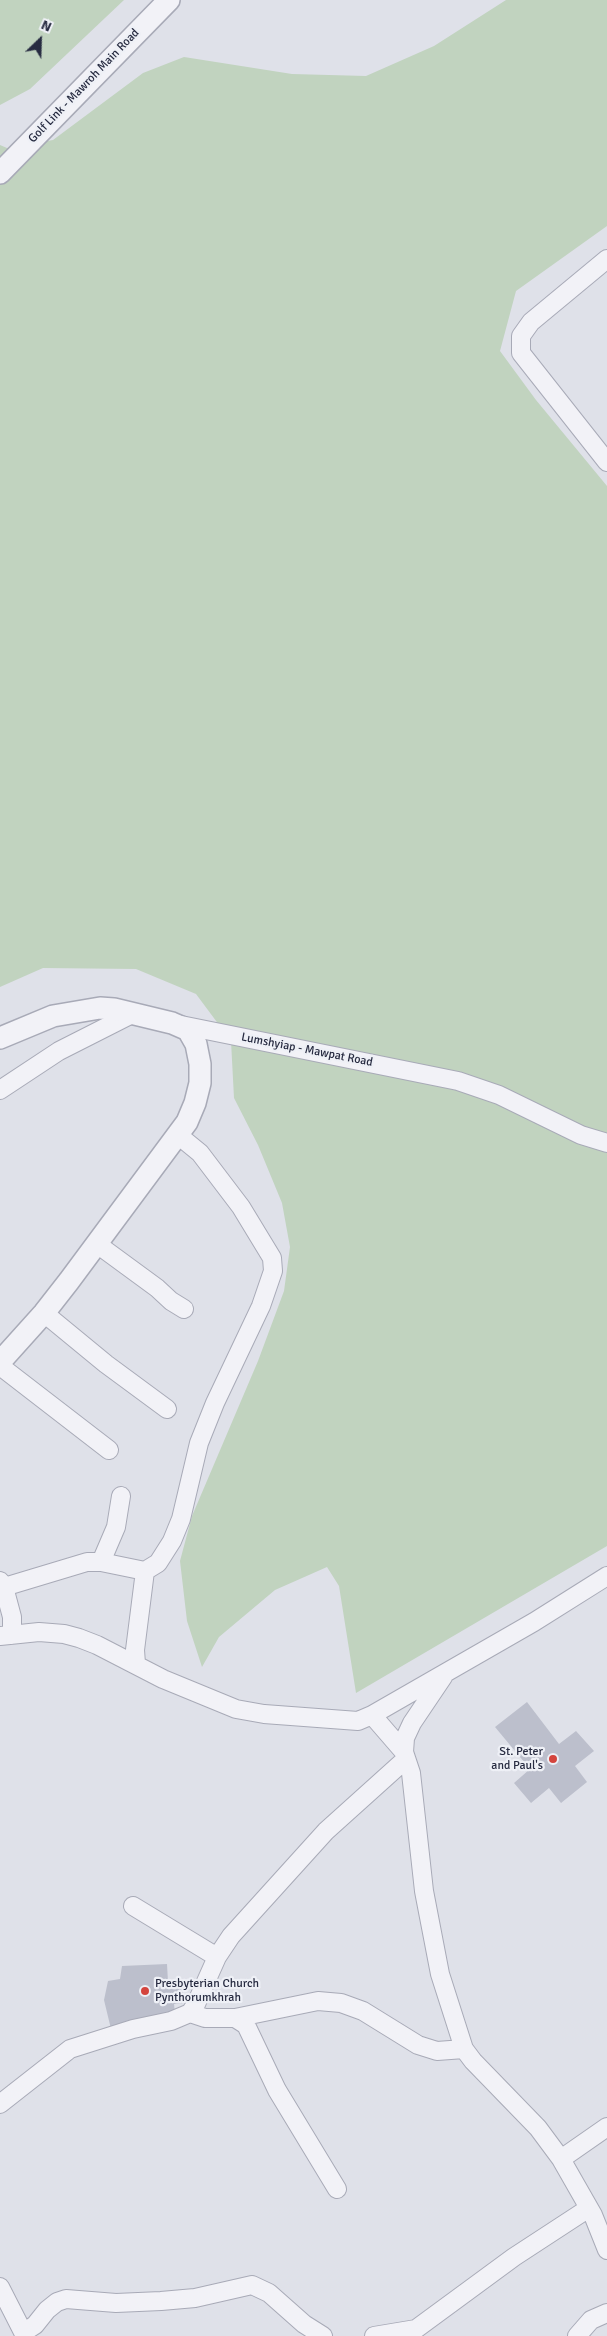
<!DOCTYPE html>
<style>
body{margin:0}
#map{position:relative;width:607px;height:2336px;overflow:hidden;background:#dfe1e9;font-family:Signika,sans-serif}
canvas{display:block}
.north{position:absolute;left:15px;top:15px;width:50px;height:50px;-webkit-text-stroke:4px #eef0f6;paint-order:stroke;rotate:24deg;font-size:14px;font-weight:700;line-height:20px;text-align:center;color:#272b41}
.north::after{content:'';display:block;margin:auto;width:18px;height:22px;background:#272b41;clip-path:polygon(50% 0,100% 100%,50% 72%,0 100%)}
</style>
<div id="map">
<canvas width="607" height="2336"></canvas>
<div class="north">N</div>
</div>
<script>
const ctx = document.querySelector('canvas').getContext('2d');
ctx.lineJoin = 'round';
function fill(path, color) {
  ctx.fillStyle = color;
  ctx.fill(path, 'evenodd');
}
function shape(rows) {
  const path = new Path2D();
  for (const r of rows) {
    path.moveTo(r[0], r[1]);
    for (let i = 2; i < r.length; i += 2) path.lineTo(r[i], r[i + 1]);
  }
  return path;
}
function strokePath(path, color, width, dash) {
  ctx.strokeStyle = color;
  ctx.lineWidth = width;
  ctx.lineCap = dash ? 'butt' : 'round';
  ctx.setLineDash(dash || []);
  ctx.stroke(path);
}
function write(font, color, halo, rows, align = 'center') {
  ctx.font = font + ' Signika,sans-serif';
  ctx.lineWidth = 4.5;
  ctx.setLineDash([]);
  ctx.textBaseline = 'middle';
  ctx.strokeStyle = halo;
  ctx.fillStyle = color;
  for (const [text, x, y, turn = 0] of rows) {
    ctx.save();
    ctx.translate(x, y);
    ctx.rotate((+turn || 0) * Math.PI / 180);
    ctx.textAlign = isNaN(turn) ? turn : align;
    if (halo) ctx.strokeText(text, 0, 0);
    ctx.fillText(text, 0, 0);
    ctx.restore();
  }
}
const green = shape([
 [0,0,124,0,30,89,0,105],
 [506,0,607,0,607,226,516,291,500,351,536,400,607,486,607,1546,356,1693,339,1586,327,1567,275,1590,219,1637,202,1667,187,1621,180,1561,192,1516,258,1361,284,1291,290,1247,282,1203,258,1145,234,1098,231,1041,196,994,136,969,43,968,0,987,0,145,7,148,53,140,143,73,184,57,292,74,366,76,434,46]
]);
const building = shape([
 [527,1702,559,1744,576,1731,594,1751,575,1766,587,1782,561,1803,549,1788,531,1803,514,1783,530,1769,495,1727],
 [167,1964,168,1982,182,1981,184,2003,174,2004,175,2014,111,2029,104,2000,108,1981,120,1979,122,1966]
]);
const minor = shape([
 [607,259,531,322,521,336,521,353,607,462],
 [176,1024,458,1081,499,1095,581,1135,607,1143],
 [0,1090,59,1051,134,1013],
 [97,1244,157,1288,171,1301,184,1309],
 [44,1313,106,1364,167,1409],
 [0,1366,109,1450],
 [101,1562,116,1527,121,1496],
 [0,1581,4,1587,12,1617,12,1635],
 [4,1587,87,1562,101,1562,145,1571,158,1563,172,1541,181,1519,199,1443,215,1403,261,1306,273,1271,272,1258,241,1207,200,1153,178,1135],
 [0,1636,39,1632,64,1634,79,1638,97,1645,163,1679,236,1709,264,1714,358,1721,372,1715,534,1622,607,1576],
 [136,1664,135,1650,145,1571],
 [443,1677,412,1723,405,1738,404,1752,411,1773,424,1891,440,1974,464,2049,473,2061,538,2128,561,2159,593,2215,607,2250],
 [372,1715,404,1752],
 [133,1906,217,1957],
 [190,2013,205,2018,235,2018,246,2025,277,2090,337,2189],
 [235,2018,318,2001,341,2003,363,2011,418,2045,437,2051,464,2049],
 [0,2104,70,2049,133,2029,171,2021,190,2013,196,2004,217,1957,231,1936,326,1831,406,1759],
 [561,2159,607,2127],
 [0,2287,25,2336],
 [24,2332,35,2325,47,2310,57,2302,66,2299,116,2303,161,2301,195,2298,252,2285,269,2293,304,2324,323,2336],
 [374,2336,416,2329,514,2257,589,2208],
 [577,2336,591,2320,607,2313]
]);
const tertiary = shape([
 [0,173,169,0],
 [0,1038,53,1016,100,1008,114,1009,172,1023,188,1030,196,1044,200,1064,200,1083,195,1103,187,1122,69,1281,44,1313,0,1362]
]);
const markers = [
 [553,1759,5,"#d4443d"],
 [145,1991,5,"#d4443d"]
];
const streetNames = [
 ["Golf Link - Mawroh Main Road",84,86,-46],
 ["Lumshyiap - Mawpat Road",307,1050,11]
];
const poiNames = [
 ["St. Peter",543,1752],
 ["and Paul's",543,1766],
 ["Presbyterian Church",155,1984,"left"],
 ["Pynthorumkhrah",155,1998,"left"]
];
fill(green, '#c1d3bf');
fill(building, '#bcbfcc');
strokePath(minor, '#a8aab7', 20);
strokePath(tertiary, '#a8aab7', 24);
strokePath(minor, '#f2f2f7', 18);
strokePath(tertiary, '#f2f2f7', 21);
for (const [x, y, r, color] of markers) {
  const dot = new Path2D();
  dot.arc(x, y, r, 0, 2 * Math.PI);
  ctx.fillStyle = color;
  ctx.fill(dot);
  strokePath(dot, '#eef0f6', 2);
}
write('12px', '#272b41', '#eef0f6', streetNames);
write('12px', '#272b41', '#eef0f6', poiNames, 'right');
</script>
